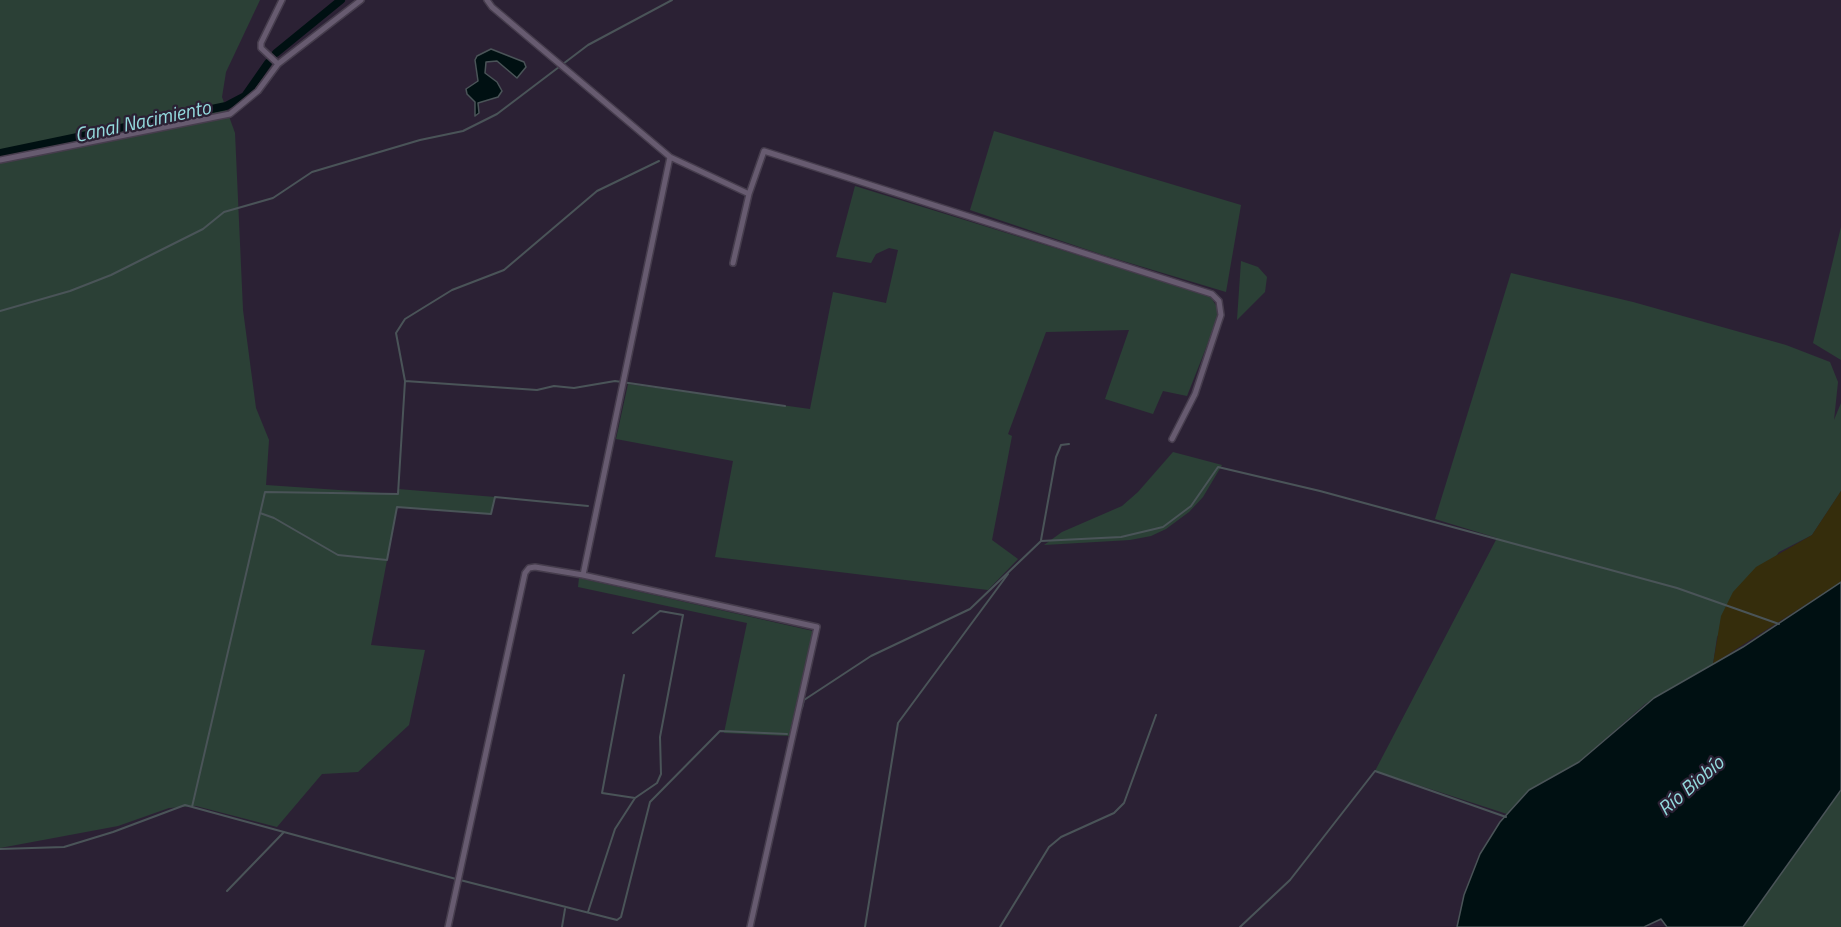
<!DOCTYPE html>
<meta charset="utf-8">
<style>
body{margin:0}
canvas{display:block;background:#2b2134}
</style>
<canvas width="1841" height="927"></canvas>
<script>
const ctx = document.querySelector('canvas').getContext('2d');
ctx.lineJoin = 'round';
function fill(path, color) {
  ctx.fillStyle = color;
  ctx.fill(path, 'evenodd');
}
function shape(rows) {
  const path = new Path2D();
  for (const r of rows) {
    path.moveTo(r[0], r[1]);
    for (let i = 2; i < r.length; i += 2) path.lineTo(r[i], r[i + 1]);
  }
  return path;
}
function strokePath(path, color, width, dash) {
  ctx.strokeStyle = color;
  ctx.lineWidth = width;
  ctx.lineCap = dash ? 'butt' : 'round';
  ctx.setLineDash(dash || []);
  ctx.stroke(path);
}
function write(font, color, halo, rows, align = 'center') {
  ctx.font = font + ' "Titillium Web",sans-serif';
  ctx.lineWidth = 4.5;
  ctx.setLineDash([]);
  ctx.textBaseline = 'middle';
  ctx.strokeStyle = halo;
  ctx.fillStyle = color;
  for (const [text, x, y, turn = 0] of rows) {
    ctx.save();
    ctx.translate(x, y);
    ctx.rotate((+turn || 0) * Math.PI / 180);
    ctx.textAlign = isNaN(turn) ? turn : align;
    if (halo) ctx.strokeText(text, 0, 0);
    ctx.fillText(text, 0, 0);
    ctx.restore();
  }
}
const green = shape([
 [0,0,260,0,226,72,222,97,235,133,243,310,256,408,269,440,266,485,397,494,398,489,495,497,491,514,397,507,371,645,425,650,409,725,358,772,322,774,277,827,196,806,169,808,118,826,0,848],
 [994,131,1241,205,1226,292,1103,255,970,210],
 [855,186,1210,296,1217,307,1217,320,1187,396,1163,391,1153,414,1105,399,1129,330,1046,332,1008,434,1012,436,992,540,1018,559,988,590,715,557,733,461,616,439,628,384,810,409,833,292,886,303,898,250,889,248,876,254,871,263,836,257],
 [1841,227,1841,360,1813,343],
 [1241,261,1258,267,1267,277,1265,292,1237,320],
 [1511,273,1633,302,1786,345,1830,362,1838,382,1834,420,1841,403,1841,491,1812,535,1779,552,1717,637,1713,664,1645,704,1579,762,1529,790,1507,814,1375,771,1497,538,1435,519],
 [1173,452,1222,465,1203,497,1189,512,1166,529,1151,536,1130,540,1044,545,1062,532,1122,506,1138,492],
 [579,578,813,631,789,736,724,733,747,623,578,587],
 [1841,790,1841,927,1743,927,1790,860]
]);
const sand = shape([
 [1841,491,1841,582,1713,664,1721,616,1733,592,1756,567,1812,535]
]);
const water = shape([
 [491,49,524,62,526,67,517,78,497,61,486,62,485,73,497,82,502,91,498,97,478,103,479,113,475,116,475,102,467,94,466,89,478,81,475,60,477,56,491,49],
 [1841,582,1841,790,1743,927,1667,927,1661,919,1644,927,1457,927,1464,895,1480,854,1500,822,1529,790,1579,762,1654,698,1743,647,1841,582]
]);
const stream = shape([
 [0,311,70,291,111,275,203,229,224,212,273,198,312,172,420,140,463,131,497,114,588,45,672,0],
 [405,381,396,333,405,319,452,290,504,270,597,191,659,161],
 [260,513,274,518,338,555,387,560,397,507,491,514,495,497,588,506],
 [1041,540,1056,457,1061,445,1069,444],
 [624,675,602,793,635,798],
 [802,708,804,700,871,656,970,609,1041,541,1121,537,1163,527,1191,506,1218,467,1320,491,1677,588,1779,624],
 [192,807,265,492,398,494,405,381,537,390,554,386,574,388,615,381,785,406],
 [0,849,64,847,113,832,185,805,456,879],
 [460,880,617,920,621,917,650,802,720,731,787,734],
 [227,891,284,832],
 [588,912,615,829,635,798,657,783,661,774,660,737,683,615,660,611,633,633],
 [562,927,565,909],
 [865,927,898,723,1008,574],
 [1000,927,1049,847,1061,837,1114,813,1124,803,1156,715],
 [1240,927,1290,880,1375,771,1506,817]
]);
const canal = shape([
 [276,53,341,0],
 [0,153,226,106,245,96,268,63]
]);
const minor = shape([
 [487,0,492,7,670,157,583,575,817,627,750,927],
 [278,64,261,48,261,43,282,0],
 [670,157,749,194,733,263],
 [0,160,230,114,258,91,278,64,361,0],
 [749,194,764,151,1212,294,1219,301,1221,315,1195,394,1172,439],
 [448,927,525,573,529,568,535,567,583,575]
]);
const waterNames = [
 ["Canal Nacimiento",143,123,-12],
 ["Río Biobío",1692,787,-41]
];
fill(green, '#2b4036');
fill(sand, '#352d0c');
fill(water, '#001012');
strokePath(water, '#4a5458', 1.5);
strokePath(stream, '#4a5458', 2);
strokePath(canal, '#001012', 8);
strokePath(minor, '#463d4d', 8);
strokePath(minor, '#675b70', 5);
write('italic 20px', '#93dadd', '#2b2134', waterNames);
</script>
